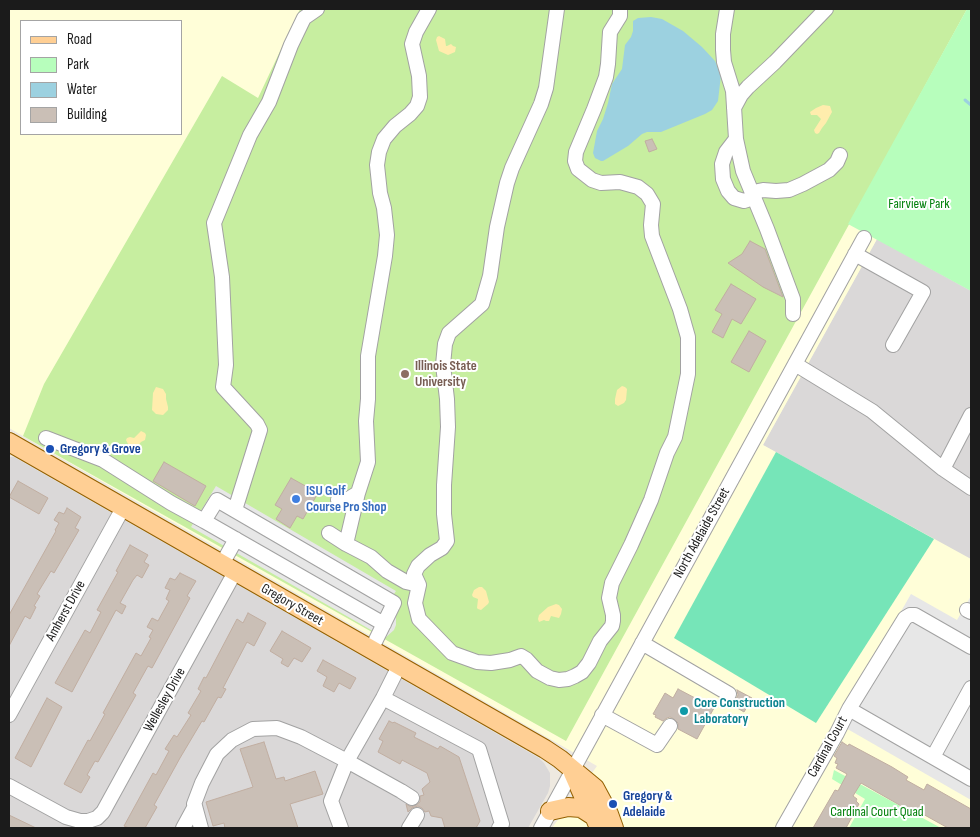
<!DOCTYPE html>
<style>
body{margin:0}
#map{position:relative;width:980px;height:837px;overflow:hidden;background:#eee9e0;font-family:"Sofia Sans Condensed",sans-serif}
canvas{display:block}
.frame{position:absolute;inset:0;border:10px solid #1b1b1b;pointer-events:none}
.legend{position:absolute;left:20px;top:20px;width:162px;height:115px;box-sizing:border-box;background:#fff;border:1px solid #a4a4a4;margin:0;padding:6px 9px;list-style:none;font-size:15px;color:#1b1b1b}
.legend li{display:flex;align-items:center;gap:10px;height:25px}
.legend b{width:25px;border:1px solid #a4a4a4}
</style>
<div id="map">
<canvas width="980" height="837"></canvas>
<div class="frame"></div>
<ul class="legend">
<li><b style="height:6px;background:#ffcf94"></b>Road</li>
<li><b style="height:14px;background:#b7febc"></b>Park</li>
<li><b style="height:14px;background:#9cd1e0"></b>Water</li>
<li><b style="height:14px;background:#cabfb6"></b>Building</li>
</ul>
</div>
<script>
const ctx = document.querySelector('canvas').getContext('2d');
ctx.lineJoin = 'round';
function fill(path, color) {
  ctx.fillStyle = color;
  ctx.fill(path, 'evenodd');
}
function shape(rows) {
  const path = new Path2D();
  for (const r of rows) {
    path.moveTo(r[0], r[1]);
    for (let i = 2; i < r.length; i += 2) path.lineTo(r[i], r[i + 1]);
  }
  return path;
}
function strokePath(path, color, width, dash) {
  ctx.strokeStyle = color;
  ctx.lineWidth = width;
  ctx.lineCap = dash ? 'butt' : 'round';
  ctx.setLineDash(dash || []);
  ctx.stroke(path);
}
function write(font, color, halo, rows, align = 'center') {
  ctx.font = font + ' "Sofia Sans Condensed",sans-serif';
  ctx.lineWidth = 4;
  ctx.setLineDash([]);
  ctx.textBaseline = 'middle';
  ctx.strokeStyle = halo;
  ctx.fillStyle = color;
  for (const [text, x, y, turn = 0] of rows) {
    ctx.save();
    ctx.translate(x, y);
    ctx.rotate((+turn || 0) * Math.PI / 180);
    ctx.textAlign = isNaN(turn) ? turn : align;
    if (halo) ctx.strokeText(text, 0, 0);
    ctx.fillText(text, 0, 0);
    ctx.restore();
  }
}
const residential = shape([
 [877,239,971,291,971,828,707,828,934,540,763,445],
 [9,457,14,457,287,613,539,758,544,763,550,773,550,786,548,793,528,828,9,828]
]);
const education = shape([
 [9,9,970,9,849,224,877,239,763,445,971,559,971,828,552,828,597,766,9,428],
 [21,21,181,21,181,134,21,134]
]);
const grass = shape([
 [300,9,967,9,566,741,23,436,44,384,222,76,258,98]
]);
const sand = shape([
 [439,36,445,39,446,46,447,46,451,44,453,46,456,47,455,52,448,55,439,51,436,40,437,37],
 [823,105,830,106,832,112,826,123,822,128,819,133,817,134,815,133,814,130,821,119,817,115,811,115,810,112,816,108],
 [622,386,625,387,627,389,626,400,624,403,618,406,615,404,615,399,617,390],
 [156,387,163,389,166,394,166,399,168,407,168,410,163,415,156,414,152,410,153,393],
 [141,431,145,433,146,435,145,440,141,442,135,449,130,448,126,440,127,438,130,437,134,438],
 [479,587,482,587,486,591,489,602,488,604,481,610,478,609,477,608,478,599,473,597,472,595,474,590],
 [556,604,559,605,562,609,561,614,559,618,551,616,549,621,546,621,544,620,539,622,538,619,539,615,548,607]
]);
const park = shape([
 [967,9,971,9,971,291,848,224],
 [834,770,941,828,849,828,865,799,832,779]
]);
const pitch = shape([
 [776,452,934,539,816,723,674,638]
]);
const parking = shape([
 [216,486,396,591,394,594,396,599,396,625,394,630,385,638,191,527],
 [911,594,957,620,971,596,971,800,837,723]
]);
const water = shape([
 [651,17,662,19,683,31,702,47,715,61,721,75,718,101,712,110,705,114,661,132,647,132,642,134,628,146,603,161,601,161,595,158,593,153,597,131,603,119,608,103,612,84,622,69,625,45,631,37,633,31,633,21,638,18]
]);
const stream = shape([
 [965,100,971,105]
]);
const building = shape([
 [652,139,657,149,649,152,645,141,652,139],
 [750,241,765,249,783,297,763,287,728,263,742,254,750,241],
 [731,284,756,299,741,324,732,319,723,338,712,332,722,314,715,310,731,284],
 [749,331,766,341,749,372,731,362,749,331],
 [164,462,206,486,195,506,153,481,164,462],
 [291,478,318,493,303,519,297,516,290,528,276,519,282,509,275,505,291,478],
 [18,481,48,498,39,514,9,497,18,481],
 [67,508,81,517,75,528,79,530,54,573,51,571,37,594,40,596,34,606,36,607,30,619,25,616,9,646,9,615,56,531,55,530,59,523,54,520,59,512,64,514,67,508],
 [130,545,148,555,144,562,149,565,142,578,137,575,133,580,120,603,126,606,122,614,116,610,72,692,55,683,85,630,90,633,101,612,97,610,118,572,116,571,130,545],
 [180,573,196,581,187,596,190,598,152,668,148,666,133,693,136,695,98,762,95,761,87,775,90,777,81,793,64,784,88,740,90,741,105,714,103,713,136,653,141,656,151,638,149,637,153,630,147,627,152,618,158,621,169,601,166,599,170,590,165,588,170,578,175,580,180,573],
 [248,613,266,623,254,646,247,642,223,688,226,689,221,698,218,697,204,722,202,721,180,758,154,805,157,807,145,828,129,828,124,826,153,773,156,775,169,751,165,749,174,735,177,737,191,715,188,713,201,691,198,689,204,677,206,678,237,619,243,623,248,613],
 [282,631,311,648,302,662,294,658,288,667,281,663,283,659,270,651,282,631],
 [323,660,356,678,350,689,339,683,334,692,323,686,327,677,317,671,323,660],
 [678,689,714,708,697,739,678,729,678,723,674,719,670,717,667,718,663,721,655,717,656,715,653,714,665,693,673,698,678,689],
 [737,690,752,698,744,712,729,703,733,702,736,699,738,695,737,690],
 [47,698,62,707,31,767,15,758,47,698],
 [389,721,393,723,394,722,416,733,414,737,438,749,440,746,459,757,480,821,476,828,445,828,442,818,431,816,429,811,425,812,422,808,418,806,412,808,408,812,406,804,411,807,416,805,420,802,420,796,424,795,422,789,430,782,427,773,402,760,400,764,378,752,383,741,379,739,389,721],
 [264,742,276,779,284,777,285,781,315,771,323,794,290,804,298,828,225,828,224,823,213,826,206,802,253,787,240,749,264,742],
 [842,742,848,746,849,744,892,767,908,777,906,780,924,790,927,784,971,809,971,828,948,828,912,808,910,811,861,783,853,796,857,799,856,801,859,804,846,828,813,828,835,790,838,791,847,774,836,768,838,764,835,763,837,758,834,756,842,742],
 [9,815,36,828,9,828,9,815]
]);
const minor = shape([
 [727,9,723,34,723,50,724,62,733,91,736,139,743,171,767,229,793,299,793,314],
 [734,108,741,95,748,87,775,62,826,9],
 [736,139,726,152,722,164,723,179,728,191,734,198,744,201,753,198,758,191,763,190,776,191,789,190,803,184,829,170,837,162,840,155],
 [855,254,923,292,893,345],
 [795,364,872,411,943,469,971,488],
 [46,438,103,460,171,503,204,521],
 [943,469,971,415],
 [338,500,348,499,358,493],
 [235,510,260,430,257,424,223,387,226,365,222,277,214,223,250,135,269,102,291,45,304,18,317,9],
 [329,533,346,544,371,557,387,571,406,582,419,585,415,603,419,619,452,653,477,662,491,663,510,660,521,656,526,659,537,671,550,678,559,680,568,679,575,676,582,672,589,663,600,641,612,626,613,621,613,615,609,598,612,583,631,545,651,500,667,453,675,437,688,374,688,337,680,309,652,236,651,225,653,204,647,194,638,187,620,182,601,183,592,180,578,169,575,161,576,152,594,109,606,77,608,64,610,32,620,16,620,9],
 [346,544,358,493,368,462,366,421,368,399,368,356,385,256,387,235,384,208,380,193,377,165,379,152,384,139,395,126,410,114,417,106,420,97,419,76,412,44,416,32,429,9],
 [222,564,236,539],
 [419,585,414,574,418,566,430,555,442,548,447,541,444,514,444,485,448,427,447,399,443,365,445,344,449,333,482,304,490,276,497,227,507,183,512,168,541,104,546,88,557,9],
 [967,610,971,612],
 [642,643,729,694],
 [371,650,394,603,217,500,204,521,384,624],
 [383,698,479,749,502,824,499,828],
 [849,709,905,618,910,615,915,615,971,647],
 [9,715,123,508],
 [602,715,657,745,670,726],
 [933,757,971,688],
 [9,786,66,817,80,821,88,821,97,818,103,812,235,572],
 [195,806,201,828],
 [183,828,195,806,194,804,202,783,217,754,232,740,253,729,277,728,301,737,347,761,401,791,412,798],
 [341,828,331,801,347,761,383,698,399,666],
 [409,828,417,815],
 [541,828,864,238],
 [783,828,837,733,849,709,971,779]
]);
const major = shape([
 [9,442,545,749,560,759,595,788,609,814,614,828],
 [573,773,584,798,594,816,599,828],
 [550,811,568,807,581,808,595,817]
]);
const markers = [
 [405,374,5,"#8d6e63"],
 [50,449,5,"#1a4fb4"],
 [296,499,5,"#3f7fe0"],
 [684,711,5,"#0f9aa8"],
 [613,804,5,"#1a4fb4"]
];
const parkNames = [
 ["Fairview Park",919,204],
 ["Cardinal Court Quad",877,812]
];
const educationNames = [
 ["Illinois State",415,366],
 ["University",415,382]
];
const transitNames = [
 ["Gregory & Grove",60,449],
 ["Gregory &",623,796],
 ["Adelaide",623,812]
];
const shopNames = [
 ["ISU Golf",306,491],
 ["Course Pro Shop",306,507]
];
const streetNames = [
 ["North Adelaide Street",702,533,-61],
 ["Gregory Street",292,605,30],
 ["Amherst Drive",66,611,-61],
 ["Wellesley Drive",165,700,-61],
 ["Cardinal Court",828,747,-61]
];
const cultureNames = [
 ["Core Construction",694,703],
 ["Laboratory",694,719]
];
fill(residential, '#dad8d8');
fill(education, '#fffed8');
fill(grass, '#c7eea0');
fill(sand, '#ffedad');
fill(park, '#b7febc');
fill(pitch, '#76e5b8');
fill(parking, '#e7e7e7');
fill(water, '#9cd1e0');
strokePath(stream, '#9cd1e0', 3);
fill(building, '#cabfb6');
strokePath(building, '#c1aea1', 1);
strokePath(minor, '#a2a2a2', 16);
strokePath(major, '#936000', 20);
strokePath(minor, '#fff', 14);
strokePath(major, '#ffcf94', 18);
for (const [x, y, r, color] of markers) {
  const dot = new Path2D();
  dot.arc(x, y, r, 0, 2 * Math.PI);
  ctx.fillStyle = color;
  ctx.fill(dot);
  strokePath(dot, '#fff', 2);
}
write('14px', '#02800b', '#fff', parkNames);
write('bold 14px', '#785e54', '#fff', educationNames, 'left');
write('bold 14px', '#164399', '#fff', transitNames, 'left');
write('bold 14px', '#366cbe', '#fff', shopNames, 'left');
write('14px', '#1b1b1b', '#fff', streetNames);
write('bold 14px', '#0d838f', '#fff', cultureNames, 'left');
</script>
